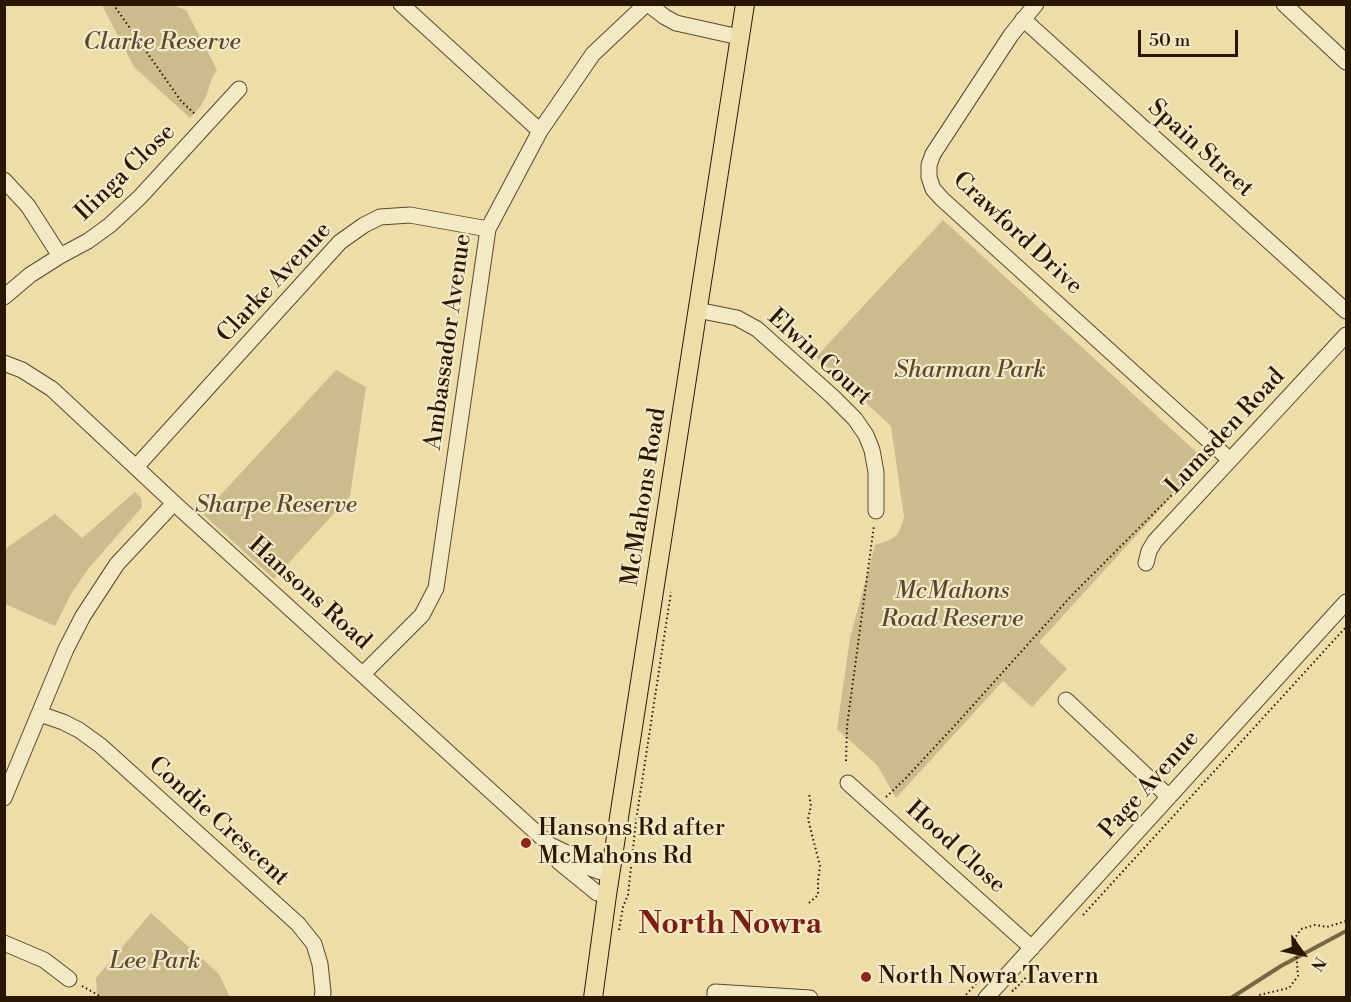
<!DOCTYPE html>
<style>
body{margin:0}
#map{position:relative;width:1351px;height:1002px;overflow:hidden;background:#eddda9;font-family:"Libre Bodoni",serif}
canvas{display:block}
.frame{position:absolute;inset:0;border:6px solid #2a1702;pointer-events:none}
.north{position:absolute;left:1273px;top:924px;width:60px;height:60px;-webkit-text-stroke:4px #f3e9c7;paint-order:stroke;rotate:123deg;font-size:16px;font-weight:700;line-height:24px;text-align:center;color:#2a1702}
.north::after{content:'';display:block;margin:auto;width:21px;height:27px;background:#2a1702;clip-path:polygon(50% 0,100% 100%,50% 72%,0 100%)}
.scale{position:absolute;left:1138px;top:30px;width:100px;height:27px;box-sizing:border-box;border:3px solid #2a1702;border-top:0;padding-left:8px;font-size:18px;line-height:21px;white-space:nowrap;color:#2a1702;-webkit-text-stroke:4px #f3e9c7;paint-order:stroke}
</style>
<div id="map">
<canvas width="1351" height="1002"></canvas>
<div class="frame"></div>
<div class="north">N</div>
<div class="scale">50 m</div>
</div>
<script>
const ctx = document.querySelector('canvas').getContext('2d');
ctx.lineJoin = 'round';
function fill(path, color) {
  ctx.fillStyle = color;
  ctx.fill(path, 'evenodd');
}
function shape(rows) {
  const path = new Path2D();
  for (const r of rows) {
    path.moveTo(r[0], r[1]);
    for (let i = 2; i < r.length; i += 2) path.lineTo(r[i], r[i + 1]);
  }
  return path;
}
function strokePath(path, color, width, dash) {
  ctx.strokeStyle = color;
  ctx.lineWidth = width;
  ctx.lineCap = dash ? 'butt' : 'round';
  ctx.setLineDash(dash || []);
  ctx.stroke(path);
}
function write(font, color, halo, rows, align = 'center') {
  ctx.font = font + ' "Libre Bodoni",serif';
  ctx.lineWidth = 4.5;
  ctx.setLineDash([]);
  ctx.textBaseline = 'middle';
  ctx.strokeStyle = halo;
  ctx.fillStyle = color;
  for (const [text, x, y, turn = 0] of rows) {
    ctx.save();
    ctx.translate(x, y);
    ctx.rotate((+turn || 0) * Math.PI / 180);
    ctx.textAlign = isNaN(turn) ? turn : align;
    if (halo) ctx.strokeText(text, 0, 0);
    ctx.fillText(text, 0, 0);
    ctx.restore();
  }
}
const green = shape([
 [102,5,172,5,186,10,217,70,212,78,206,97,200,107,190,118,134,67],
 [943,220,1205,460,1039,642,1067,669,1032,707,1003,681,896,798,877,765,837,729,850,638,875,545,890,540,896,536,900,530,904,517,891,426,816,357],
 [336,370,366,387,350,496,274,579,203,514],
 [135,492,141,498,142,507,88,569,71,594,55,626,5,604,5,549,55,514,82,538],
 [151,913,219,974,230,997,97,997,96,978]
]);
const stream = shape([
 [1231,998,1281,966,1346,931]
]);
const path = shape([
 [113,4,181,101,196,115],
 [846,761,847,726,874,525],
 [886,797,905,779,958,722,1073,594,1184,483,1197,473],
 [809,903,818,895,818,881,820,866,808,819,811,806,809,794],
 [1083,915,1346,627],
 [619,930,623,907,628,895,636,821,671,592],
 [82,986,103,998],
 [1012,990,1013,991,1035,968],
 [963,998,984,975,990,972],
 [1256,998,1259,995,1289,988,1298,976,1295,938,1301,929,1315,925,1327,927,1346,921]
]);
const minor = shape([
 [401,4,540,131],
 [648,4,665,17,676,23,739,37],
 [1036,4,1011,35,933,154,929,165,929,177,933,189,942,199,1230,460],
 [1284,4,1346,62],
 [1023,19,1346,311],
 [4,180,28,206,60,256],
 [4,297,30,275,60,256,88,241,110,225,140,197,239,89],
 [697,310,737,318,757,329,833,397,855,419,866,435,872,450,876,472,876,511],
 [4,363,22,370,52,389,174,503,550,845,569,854,584,866,601,872,611,873],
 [136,467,340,242,364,225,380,217,410,215,488,229],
 [1146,563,1149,551,1155,541,1346,335],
 [363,674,422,615,436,588,488,229,540,131,593,54,646,4],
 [1066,700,1169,797],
 [40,714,63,722,79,730,101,746,298,924,314,944,320,964,323,992,322,998],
 [848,783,1032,948],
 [4,798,66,649,83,616,117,564,174,503],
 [550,845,559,862,597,893,607,895],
 [4,943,44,960,69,979],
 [715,998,715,992,810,998],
 [986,998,1346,602]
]);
const major = shape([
 [593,998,607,895,745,4]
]);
const markers = [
 [526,843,6,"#8f2418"],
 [866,977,6,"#8f2418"]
];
const parkNames = [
 ["Clarke Reserve",162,43],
 ["Sharman Park",970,371],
 ["Sharpe Reserve",276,506],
 ["McMahons",952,592],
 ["Road Reserve",952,620],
 ["Lee Park",155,962]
];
const streetNames = [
 ["Spain Street",1200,149,42],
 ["Ilinga Close",126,173,-44],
 ["Crawford Drive",1017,234,43],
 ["Clarke Avenue",275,283,-47],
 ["Ambassador Avenue",449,342,-82],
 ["Elwin Court",819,358,42],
 ["Lumsden Road",1226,432,-47],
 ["McMahons Road",645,497,-81],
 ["Hansons Road",309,594,42],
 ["Page Avenue",1150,785,-48],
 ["Condie Crescent",218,822,42],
 ["Hood Close",955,848,42]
];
const poiNames = [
 ["Hansons Rd after",538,829],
 ["McMahons Rd",538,857],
 ["North Nowra Tavern",878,977]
];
const districtNames = [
 ["North Nowra",730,926]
];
fill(green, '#ccbb8d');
strokePath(stream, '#764', 4);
strokePath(minor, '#5b482c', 17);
strokePath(major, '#2a1702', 20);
strokePath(path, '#2a1702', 2, [1.5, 3]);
strokePath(minor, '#f3e9c7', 15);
strokePath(major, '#eddda9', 18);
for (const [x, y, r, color] of markers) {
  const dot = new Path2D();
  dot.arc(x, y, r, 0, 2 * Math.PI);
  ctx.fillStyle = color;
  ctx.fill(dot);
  strokePath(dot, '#f3e9c7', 2);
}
write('italic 24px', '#5b482c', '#f3e9c7', parkNames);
write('24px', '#2a1702', '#f3e9c7', streetNames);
write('24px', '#2a1702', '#f3e9c7', poiNames, 'left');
write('bold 30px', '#7a1f14', '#f3e9c7', districtNames);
</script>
